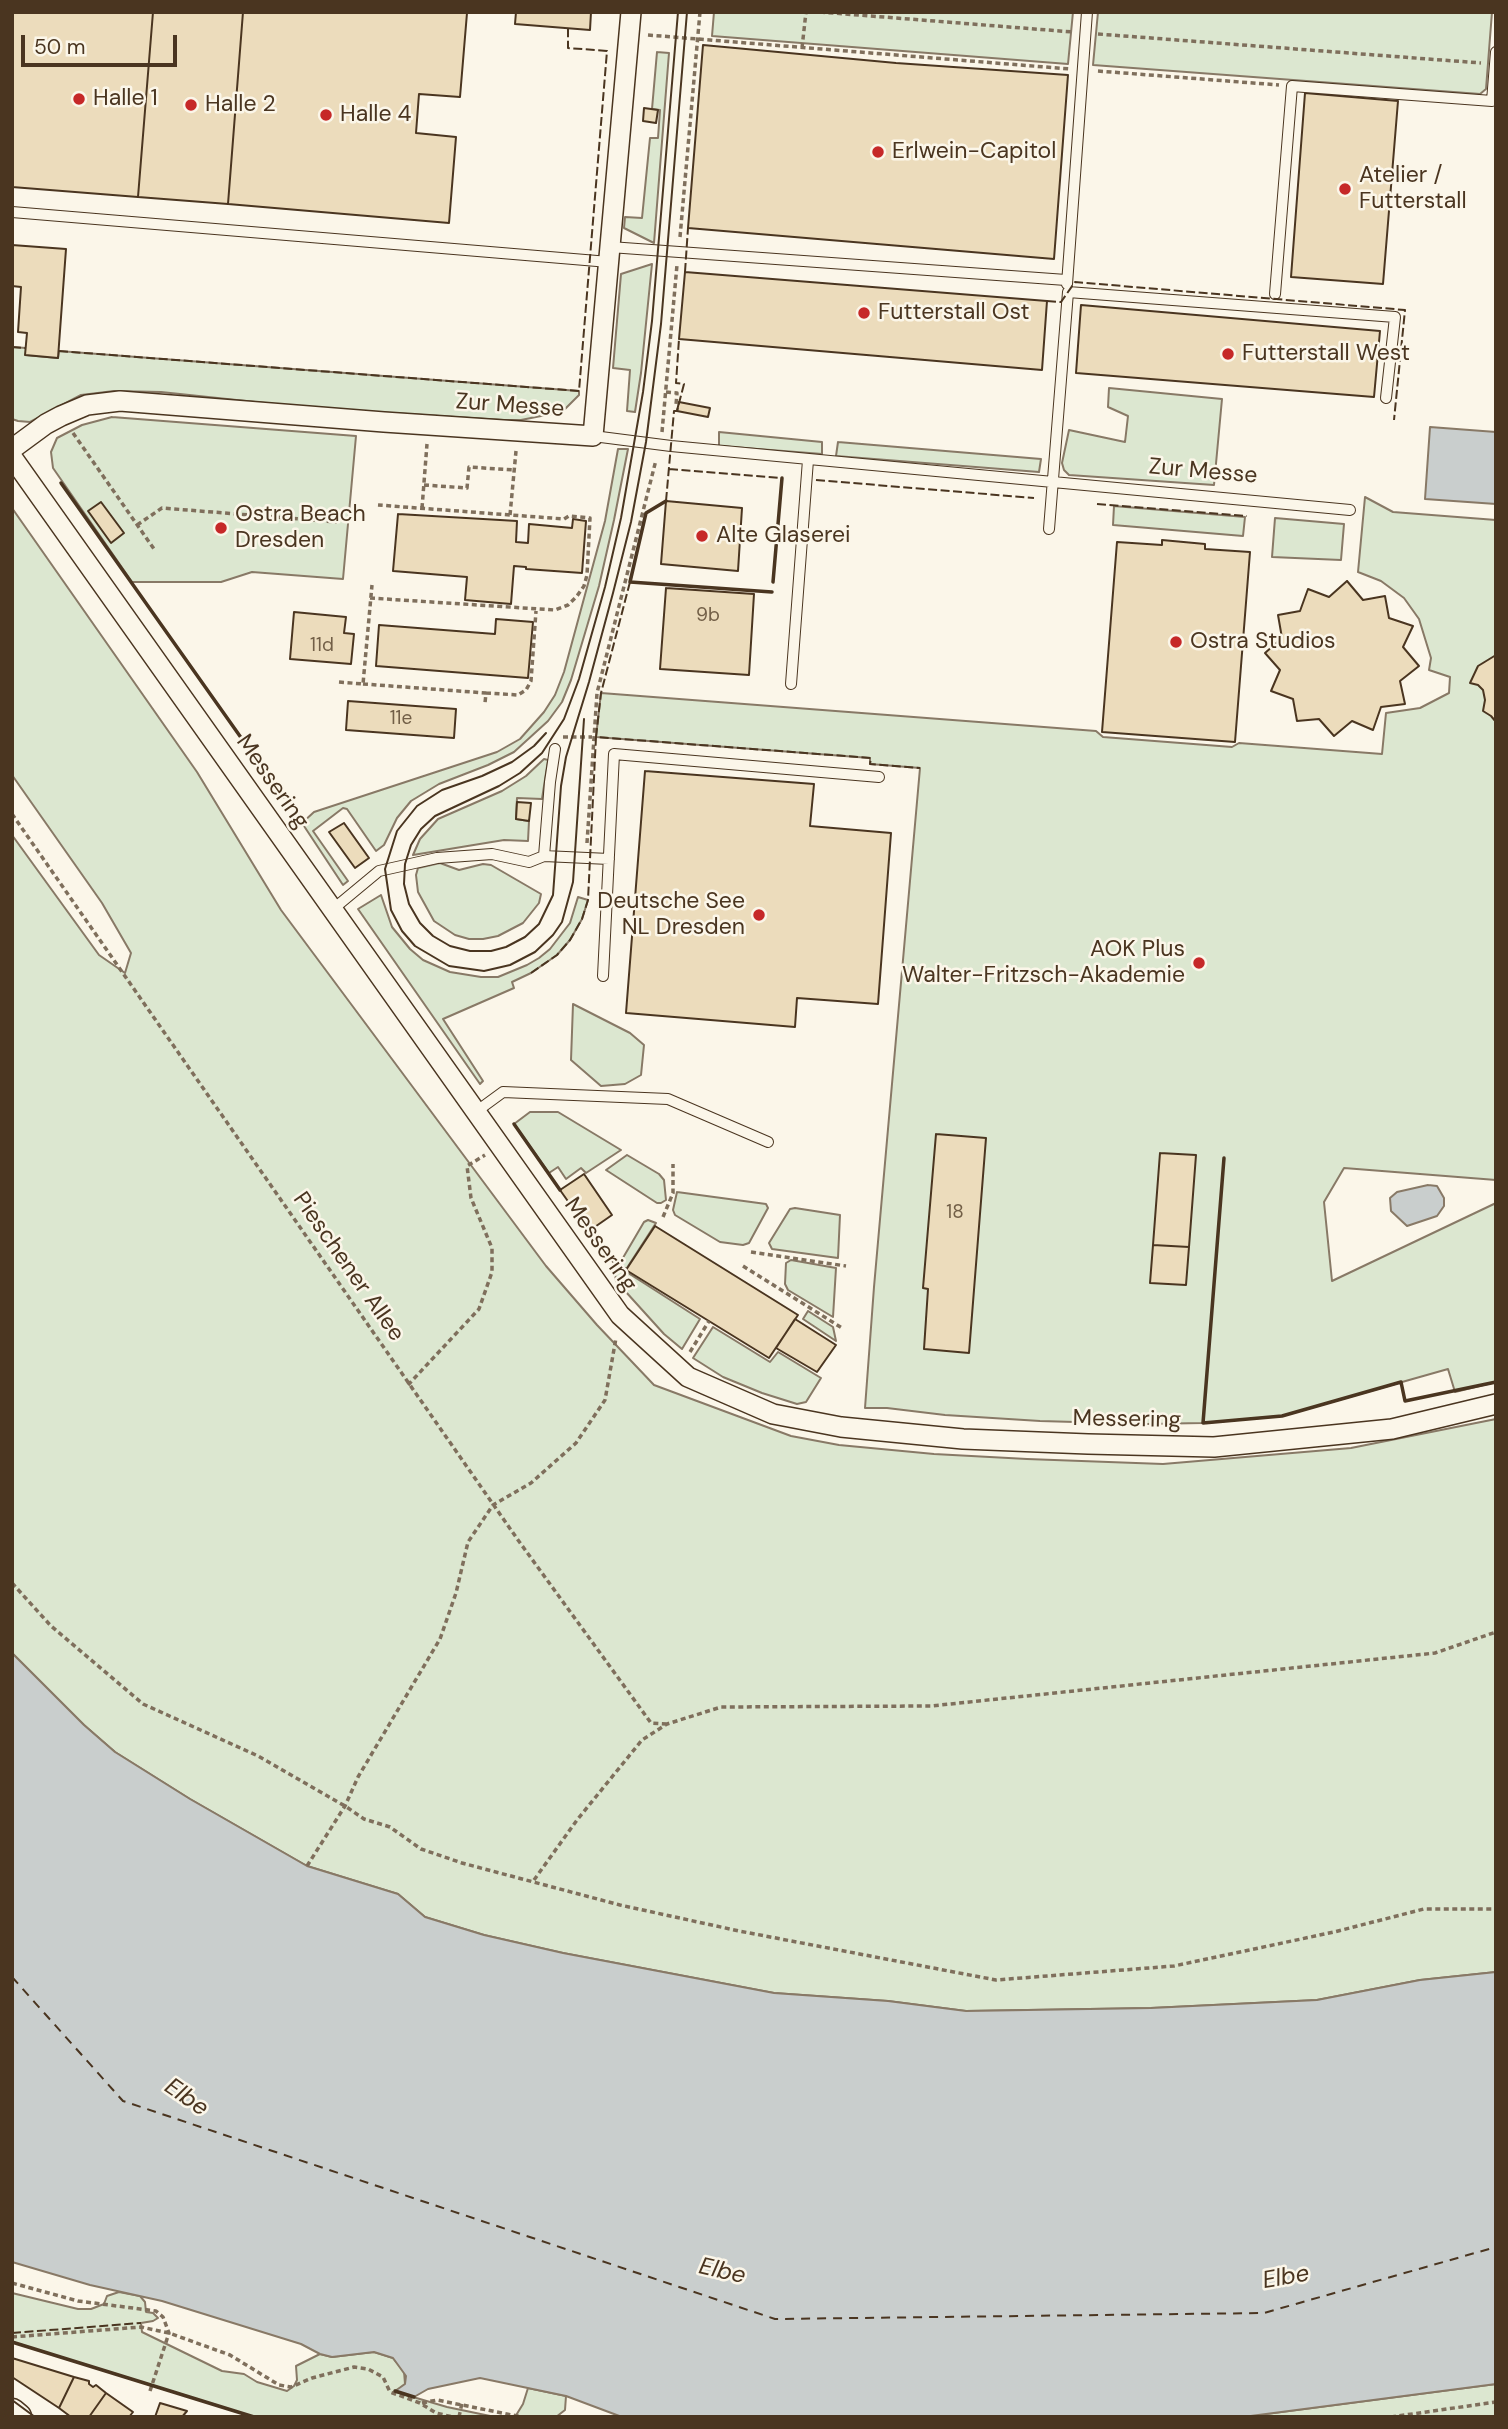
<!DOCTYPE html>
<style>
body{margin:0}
#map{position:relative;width:1508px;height:2429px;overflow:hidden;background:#fbf6e9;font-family:"DM Sans",sans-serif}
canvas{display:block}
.frame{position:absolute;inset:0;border:14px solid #4a3520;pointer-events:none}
.scale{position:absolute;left:21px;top:35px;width:156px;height:32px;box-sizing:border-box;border:4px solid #4a3520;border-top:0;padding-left:9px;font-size:21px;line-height:24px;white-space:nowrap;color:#4a3520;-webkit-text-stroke:5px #fbf6e9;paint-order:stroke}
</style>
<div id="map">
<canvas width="1508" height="2429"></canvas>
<div class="frame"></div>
<div class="scale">50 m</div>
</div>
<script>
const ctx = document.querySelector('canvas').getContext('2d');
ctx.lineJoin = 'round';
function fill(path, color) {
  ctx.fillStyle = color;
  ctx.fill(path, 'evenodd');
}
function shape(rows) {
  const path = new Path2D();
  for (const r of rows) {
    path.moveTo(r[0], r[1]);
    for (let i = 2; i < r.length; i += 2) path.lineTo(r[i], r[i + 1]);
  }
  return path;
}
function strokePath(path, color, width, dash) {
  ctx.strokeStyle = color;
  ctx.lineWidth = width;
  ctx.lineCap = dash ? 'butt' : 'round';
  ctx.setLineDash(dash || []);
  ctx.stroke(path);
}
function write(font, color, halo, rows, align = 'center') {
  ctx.font = font + ' "DM Sans",sans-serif';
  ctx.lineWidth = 5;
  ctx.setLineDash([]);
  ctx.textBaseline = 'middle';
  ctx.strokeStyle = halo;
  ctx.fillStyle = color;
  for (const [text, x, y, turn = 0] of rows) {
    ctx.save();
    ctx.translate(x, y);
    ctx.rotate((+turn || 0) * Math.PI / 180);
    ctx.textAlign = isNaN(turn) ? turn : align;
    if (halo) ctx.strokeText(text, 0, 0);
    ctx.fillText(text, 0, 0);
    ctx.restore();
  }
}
const green = shape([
 [714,12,1073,12,1068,64,712,36,714,12],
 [1098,12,1492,12,1486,89,1480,94,1093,65,1098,12],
 [657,52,669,53,654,243,624,228,625,217,642,218,650,138,658,138,660,110,652,109,657,52],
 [652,264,641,373,635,412,627,411,630,370,613,368,621,274,652,264],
 [12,347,26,348,26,355,58,358,59,351,579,391,579,395,565,409,556,413,521,420,503,420,312,408,161,392,114,391,81,395,30,422,18,421,12,419,12,347],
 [1109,388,1222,399,1214,485,1069,475,1064,470,1062,463,1069,430,1125,442,1128,416,1108,407,1109,388],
 [112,417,356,436,343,579,252,572,221,582,132,582,53,468,51,452,57,438,82,425,112,417],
 [719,432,822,442,822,454,719,446,719,432],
 [838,442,1041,459,1039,472,836,456,838,442],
 [618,449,628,449,614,520,599,586,571,680,562,702,548,721,514,752,488,765,439,784,411,801,397,818,384,845,376,851,347,809,343,808,313,831,348,881,343,885,302,823,314,812,497,752,520,739,544,712,555,695,564,672,605,521,618,449],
 [1365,497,1393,512,1496,520,1496,1180,1344,1168,1324,1202,1332,1281,1496,1203,1496,1382,1455,1392,1448,1369,1282,1416,1203,1423,1146,1424,1040,1421,945,1415,887,1408,865,1408,874,1287,920,768,870,764,870,758,596,737,601,693,1096,731,1103,737,1232,747,1239,743,1382,754,1386,713,1420,708,1449,693,1450,677,1429,670,1431,658,1419,619,1404,598,1381,581,1358,572,1365,497],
 [1114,506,1245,517,1243,536,1113,525,1114,506],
 [12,508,197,772,281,910,546,1266,597,1325,654,1385,791,1436,839,1445,934,1454,1027,1459,1163,1464,1351,1448,1496,1419,1496,1972,1420,1980,1317,2000,1151,2008,966,2011,888,2001,774,1993,563,1953,484,1935,425,1917,398,1894,307,1866,190,1799,115,1752,84,1725,12,1653,12,835,99,955,125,973,131,953,102,903,12,775,12,508],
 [1275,518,1344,524,1341,560,1272,557,1275,518],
 [544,759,548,760,542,799,517,798,516,819,529,821,528,841,504,840,413,855,420,839,438,819,502,791,526,776,544,759],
 [440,863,459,870,483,864,491,865,541,894,539,903,523,923,498,936,483,939,469,939,455,935,434,921,418,892,416,875,418,868,440,863],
 [381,895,392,927,410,949,423,960,450,972,481,977,498,977,527,965,539,958,550,949,570,923,578,897,588,900,582,919,570,940,557,955,531,973,512,982,514,988,443,1019,483,1081,480,1084,358,909,381,895],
 [573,1004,630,1033,644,1045,641,1075,625,1084,601,1086,571,1060,573,1004],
 [530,1112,558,1112,621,1150,586,1173,581,1168,566,1179,558,1167,549,1173,514,1124,530,1112],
 [627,1155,659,1174,664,1180,666,1200,661,1203,657,1203,606,1170,627,1155],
 [677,1192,766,1204,768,1208,749,1243,743,1245,720,1242,675,1215,673,1210,677,1192],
 [795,1208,840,1215,838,1258,772,1249,769,1243,790,1209,795,1208],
 [648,1220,656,1223,625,1271,700,1319,682,1349,664,1334,616,1281,615,1274,617,1268,644,1222,648,1220],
 [791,1260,836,1268,833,1317,788,1290,785,1284,786,1263,791,1260],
 [808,1311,833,1327,836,1341,803,1319,808,1311],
 [713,1327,770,1362,778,1352,821,1378,806,1402,797,1404,762,1393,723,1377,693,1358,713,1327],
 [119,2292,140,2296,145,2302,146,2312,153,2313,158,2318,153,2321,141,2323,142,2332,222,2371,244,2374,257,2382,287,2391,294,2386,297,2380,296,2366,320,2354,332,2357,374,2352,393,2358,404,2371,405,2384,396,2392,447,2407,495,2417,254,2417,12,2342,12,2293,78,2309,91,2309,104,2304,107,2296,119,2292],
 [1496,2384,1496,2417,1243,2417,1496,2384],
 [528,2388,566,2396,565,2410,556,2417,515,2417,523,2404,528,2388]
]);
const water = shape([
 [1430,427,1496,432,1496,504,1425,499,1430,427],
 [1428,1185,1437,1186,1444,1198,1444,1206,1437,1216,1407,1226,1391,1211,1390,1198,1397,1192,1428,1185],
 [12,1653,84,1725,115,1752,190,1799,307,1866,398,1894,425,1917,484,1935,563,1953,774,1993,888,2001,966,2011,1151,2008,1317,2000,1420,1980,1496,1972,1496,2384,1243,2417,622,2417,566,2396,480,2378,428,2389,414,2397,395,2391,405,2384,406,2376,393,2358,374,2352,332,2357,320,2354,301,2344,162,2301,90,2285,12,2262,12,1653]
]);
const ferry = shape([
 [12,1977,123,2101,775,2319,1264,2313,1496,2247]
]);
const building = shape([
 [12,12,153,12,138,197,12,187,12,12],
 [153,12,243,12,228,204,138,197,153,12],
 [243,12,467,13,460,97,419,94,416,133,456,137,449,223,228,204,243,12],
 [516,12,591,12,590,30,515,24,516,12],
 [703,45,896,63,1068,75,1054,259,688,228,703,45],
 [1305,93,1398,101,1383,284,1291,277,1305,93],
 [644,108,658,110,656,123,643,121,644,108],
 [12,245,66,249,58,358,25,355,27,333,18,332,21,287,12,286,12,245],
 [685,272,1047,301,1042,370,679,339,685,272],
 [1081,305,1380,331,1374,397,1076,373,1081,305],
 [679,402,710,408,708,417,677,411,679,402],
 [666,501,742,508,738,571,661,564,666,501],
 [101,502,124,533,111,543,88,511,101,502],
 [398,514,517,521,516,542,528,543,529,524,572,528,573,519,586,521,582,573,526,569,526,567,514,566,511,604,465,600,467,577,393,571,398,514],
 [1162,540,1205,544,1205,549,1250,552,1235,742,1102,732,1117,542,1162,545,1162,540],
 [1347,581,1363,600,1385,596,1389,618,1413,626,1403,647,1419,666,1400,681,1405,704,1381,707,1373,730,1352,721,1334,736,1319,719,1297,721,1293,699,1271,691,1280,670,1265,653,1282,638,1278,615,1300,611,1308,589,1329,597,1347,581],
 [666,588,754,594,749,675,660,669,666,588],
 [294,612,346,617,344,633,354,634,351,664,290,659,294,612],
 [496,619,533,622,528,678,376,666,379,625,495,634,496,619],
 [1496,655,1496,722,1491,716,1483,711,1485,700,1483,690,1478,685,1470,683,1478,666,1496,655],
 [348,701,456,709,454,738,346,730,348,701],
 [645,771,814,784,810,826,891,833,878,1004,797,998,795,1027,626,1013,645,771],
 [517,802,531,803,529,821,516,819,517,802],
 [344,823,369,858,355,868,329,832,344,823],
 [936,1134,986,1138,969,1353,924,1349,928,1289,923,1288,936,1134],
 [1160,1153,1196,1155,1189,1247,1153,1245,1160,1153],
 [584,1174,612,1215,589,1231,560,1190,584,1174],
 [655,1226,798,1315,769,1358,626,1270,655,1226],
 [1153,1245,1189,1247,1186,1285,1150,1283,1153,1245],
 [795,1319,836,1345,817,1372,776,1348,795,1319],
 [12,2358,74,2377,59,2408,12,2377,12,2358],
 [74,2377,89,2381,89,2384,93,2387,96,2385,106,2393,89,2417,71,2417,59,2408,74,2377],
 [106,2393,133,2412,129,2417,89,2417,106,2393],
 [160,2403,187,2411,182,2417,155,2417,160,2403]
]);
const path = shape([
 [820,12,1073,32],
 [1098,34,1481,63],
 [648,35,1070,69],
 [802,48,806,12],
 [1098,71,1279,85],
 [680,237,700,12],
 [666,392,677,393,676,405,678,405],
 [662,432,677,265],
 [73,433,154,549],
 [424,485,467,488,469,467,514,470],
 [422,508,427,444],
 [510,515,516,451],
 [137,525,162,508,337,522],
 [370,598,555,610,568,605,577,596,584,586,587,575,590,518,569,516,564,519,378,505],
 [339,682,363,684,372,585],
 [363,684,486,693,485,703],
 [486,693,518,695,526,690,531,681,536,611],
 [563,737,592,737],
 [12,814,518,1540,651,1723,667,1724],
 [587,843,597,693,656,460],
 [663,1217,673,1193,673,1164],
 [751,1252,846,1266],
 [743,1266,842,1328],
 [690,1352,709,1321],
 [408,1385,479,1309,492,1272,492,1248,471,1198,467,1166,485,1155],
 [12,1583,51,1626,143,1704,258,1756,345,1806,364,1819,390,1827,421,1849,462,1863,620,1905,739,1931,996,1980,1174,1966,1334,1932,1424,1909,1496,1909],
 [307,1866,345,1806,358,1777,440,1639,456,1593,468,1542,493,1505,531,1483,576,1443,605,1400,616,1338],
 [534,1880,577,1820,642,1740,667,1724,721,1707,931,1706,1435,1653,1496,1632],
 [12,2283,78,2301,156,2311,163,2317,169,2333,150,2391],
 [12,2337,141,2327,169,2333,230,2355,279,2385,291,2387,312,2378,354,2367,368,2369,383,2377,390,2392,420,2403,436,2413,453,2417],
 [422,2403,437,2400,522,2417],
 [459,2417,462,2403],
 [1391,2417,1496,2402]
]);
const service = shape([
 [12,212,609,262],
 [610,247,1066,280],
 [1067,284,1087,12],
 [1275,294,1292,86,1492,101,1496,52],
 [593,436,671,446,1350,510],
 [1049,529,1068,292,1395,317,1386,398],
 [791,684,808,460],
 [544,856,550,782,555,749],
 [332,910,379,871,437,858,492,854,529,862,544,856,609,859],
 [603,976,614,754,879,777],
 [477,1111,503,1092,668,1099,768,1142]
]);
const minor = shape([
 [12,449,46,424,61,416,87,405,120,401,384,422,593,436,631,12],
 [12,457,620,1315,688,1377,773,1414,841,1427,963,1439,1088,1444,1214,1447,1392,1429,1496,1404]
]);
const secondary = shape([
 [12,2412,18,2417]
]);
const tram = shape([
 [678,12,652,321,643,392,621,518,605,587,579,679,564,719,542,753,520,773,499,786,435,816,421,829,411,845,405,864,404,884,409,904,420,923,433,936,450,946,470,951,491,951,506,947,525,937,539,924,553,895,561,786,566,757,589,682,613,593,631,522,646,442,661,324,687,12],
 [546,733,534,746,512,762,482,776,442,790,417,806,397,831,385,869,391,910,402,931,415,946,449,966,484,971,510,965,535,952,553,935,562,922,573,882,584,719],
 [12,2400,35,2417]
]);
const fence = shape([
 [685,272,688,228],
 [1047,301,1061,302,1075,282,1405,310,1394,420],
 [12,347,26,348],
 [59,351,579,391,607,51,568,48,568,28],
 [669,469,782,478],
 [816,480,1034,498],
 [666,501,674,411,677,411,684,384,676,383,679,339],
 [1097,504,1247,516],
 [596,737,601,693,630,582],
 [531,973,557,955,570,940,582,919,588,900,596,737,871,758,870,764,920,768],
 [12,2333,141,2323]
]);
const wall = shape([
 [61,483,283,797],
 [666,501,646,513,630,582,772,592],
 [773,582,782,478],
 [514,1124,560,1190],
 [1224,1158,1203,1423,1282,1416,1401,1382,1405,1401,1496,1382],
 [589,1231,605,1255,626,1270],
 [12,2342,254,2417],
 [395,2391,414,2397]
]);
const markers = [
 [79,99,7,"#c62828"],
 [191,105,7,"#c62828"],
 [326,115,7,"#c62828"],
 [878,152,7,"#c62828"],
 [1345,189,7,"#c62828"],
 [864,313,7,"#c62828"],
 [1228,354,7,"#c62828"],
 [221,528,7,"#c62828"],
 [702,536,7,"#c62828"],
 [1176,642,7,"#c62828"],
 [759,915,7,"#c62828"],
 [1199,963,7,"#c62828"]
];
const numberNames = [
 ["9b",708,616],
 ["11d",322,646],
 ["11e",401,719],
 ["18",955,1213]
];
const poiNames = [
 ["Halle 1",93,99],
 ["Halle 2",205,105],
 ["Halle 4",340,115],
 ["Erlwein-Capitol",892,152],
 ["Atelier /",1359,176],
 ["Futterstall",1359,202],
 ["Futterstall Ost",878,313],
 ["Futterstall West",1242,354],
 ["Ostra Beach",235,515],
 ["Dresden",235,541],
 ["Alte Glaserei",716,536],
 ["Ostra Studios",1190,642],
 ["Deutsche See",745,902,"right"],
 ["NL Dresden",745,928,"right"],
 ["AOK Plus",1185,950,"right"],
 ["Walter-Fritzsch-Akademie",1185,976,"right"]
];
const streetNames = [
 ["Zur Messe",510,406,4],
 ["Zur Messe",1203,472,5],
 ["Messering",272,782,55],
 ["Messering",600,1245,55],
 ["Pieschener Allee",348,1267,55],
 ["Messering",1127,1420,1]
];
const waterNames = [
 ["Elbe",186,2098,35],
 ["Elbe",722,2272,13],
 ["Elbe",1286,2278,-10]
];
fill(green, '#dce7d0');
strokePath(green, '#887966', 2);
fill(water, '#c9cecd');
strokePath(water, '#887966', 2);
strokePath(ferry, '#4a3520', 2, [9, 7]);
fill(building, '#ecdcbc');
strokePath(building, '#4a3520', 2);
strokePath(service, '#4a3520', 12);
strokePath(minor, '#4a3520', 22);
strokePath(secondary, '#4a3520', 29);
strokePath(path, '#7f6f5c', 3.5, [5, 3.5]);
strokePath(service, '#fbf6e9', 10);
strokePath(minor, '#fbf6e9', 19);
strokePath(secondary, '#fbf6e9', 26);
strokePath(tram, '#4a3520', 2);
strokePath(fence, '#4a3520', 2, [9, 3.5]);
strokePath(wall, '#4a3520', 3.5);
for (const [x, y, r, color] of markers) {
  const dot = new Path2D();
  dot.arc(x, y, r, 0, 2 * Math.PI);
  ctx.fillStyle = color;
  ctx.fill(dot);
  strokePath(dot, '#fbf6e9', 2.5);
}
write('19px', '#725f47', null, numberNames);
write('23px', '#4a3520', '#fbf6e9', poiNames, 'left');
write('23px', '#4a3520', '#fbf6e9', streetNames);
write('italic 24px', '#4a3520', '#fbf6e9', waterNames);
</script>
